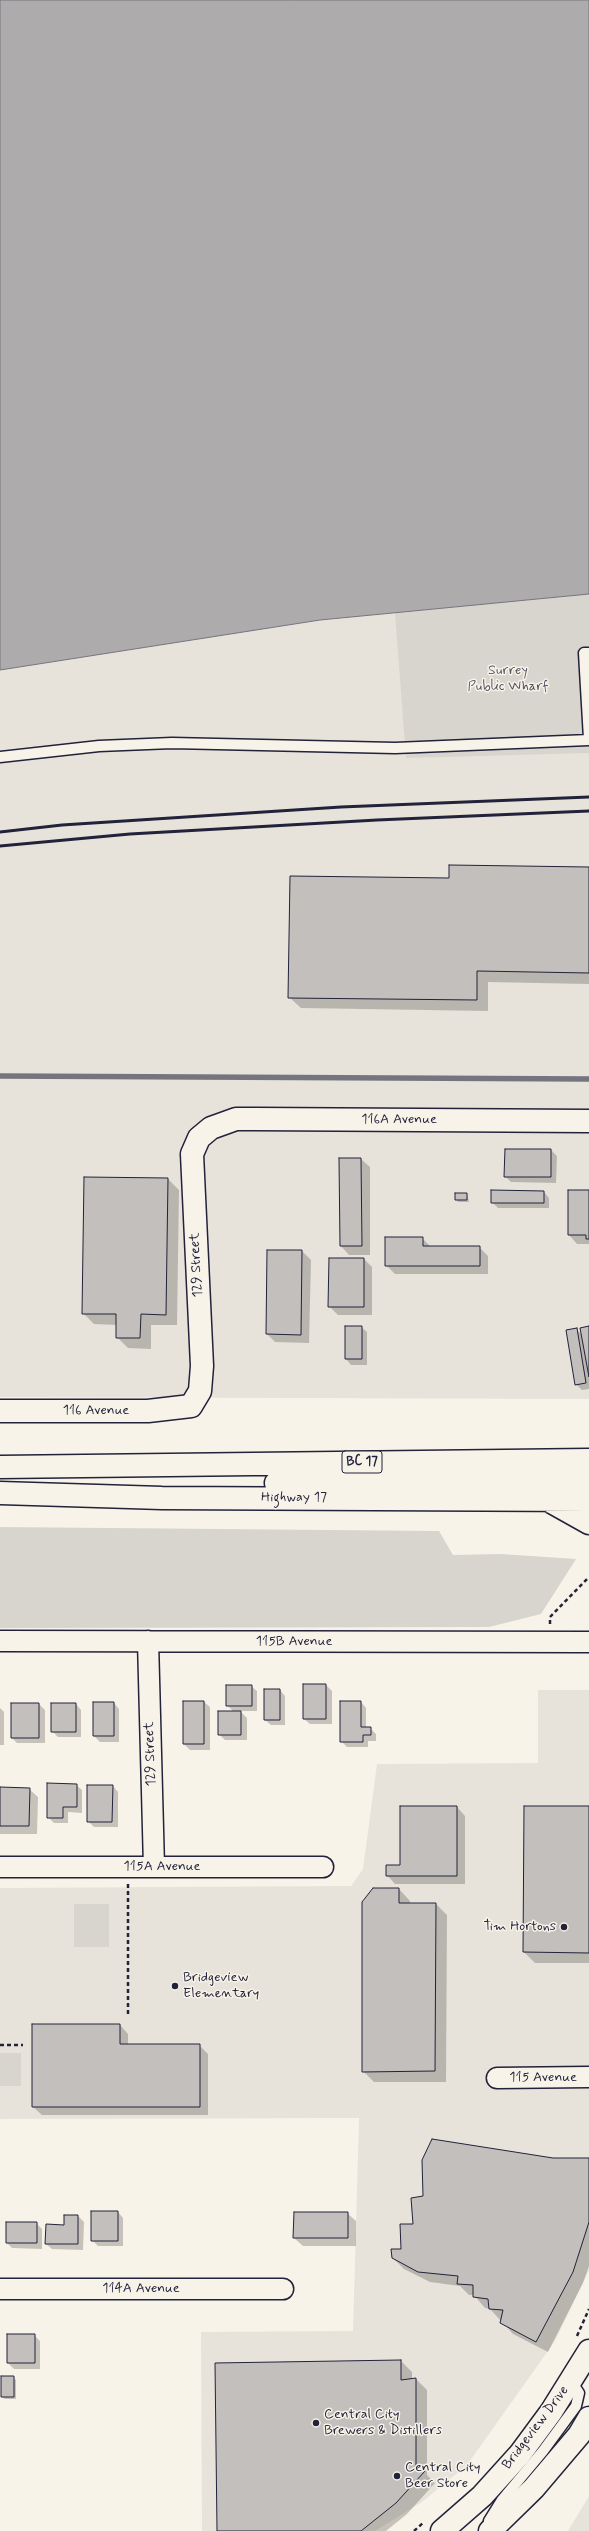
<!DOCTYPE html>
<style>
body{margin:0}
canvas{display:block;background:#f7f3e8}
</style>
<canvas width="589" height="2531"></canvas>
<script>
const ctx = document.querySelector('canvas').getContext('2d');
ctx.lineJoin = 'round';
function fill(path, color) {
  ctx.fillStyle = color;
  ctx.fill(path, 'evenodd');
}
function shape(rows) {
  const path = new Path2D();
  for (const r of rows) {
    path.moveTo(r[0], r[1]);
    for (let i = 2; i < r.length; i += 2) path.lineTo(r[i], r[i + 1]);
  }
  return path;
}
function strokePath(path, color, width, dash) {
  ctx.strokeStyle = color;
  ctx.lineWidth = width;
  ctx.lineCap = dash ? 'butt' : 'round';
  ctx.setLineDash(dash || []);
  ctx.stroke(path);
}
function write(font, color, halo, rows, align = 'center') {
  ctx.font = font + ' Mynerve,sans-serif';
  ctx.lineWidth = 3;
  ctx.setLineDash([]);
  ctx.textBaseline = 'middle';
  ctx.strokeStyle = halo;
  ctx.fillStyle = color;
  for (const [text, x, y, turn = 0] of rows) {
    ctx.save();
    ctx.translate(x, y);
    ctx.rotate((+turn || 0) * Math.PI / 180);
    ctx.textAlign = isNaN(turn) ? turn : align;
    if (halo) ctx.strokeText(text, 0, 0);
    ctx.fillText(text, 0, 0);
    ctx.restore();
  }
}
const built = shape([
 [589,594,589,1399,0,1397,0,670,320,620],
 [538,1690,589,1690,589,2270,555,2341,467,2465,422,2502,375,2531,202,2531,201,2332,353,2331,359,2118,0,2119,0,1888,351,1886,363,1869,377,1764,538,1763],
 [589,2496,589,2531,568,2531]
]);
const green = shape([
 [589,594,589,753,406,758,395,613],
 [0,1527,439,1531,453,1555,501,1554,576,1559,541,1614,489,1627,0,1628],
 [74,1904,109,1904,109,1947,74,1947],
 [0,2053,21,2053,21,2086,0,2086]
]);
const water = shape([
 [0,0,589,0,589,594,320,620,0,670,0,0]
]);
const shadow = shape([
 [589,868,589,984,488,982,488,1011,301,1008,289,997,450,879],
 [551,1150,557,1156,556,1183,511,1182,505,1176],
 [361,1159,370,1167,370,1255,349,1255,341,1246],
 [168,1179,179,1190,177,1325,151,1325,151,1349,128,1348,117,1337,117,1325,94,1324,83,1313],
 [569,1191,589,1191,589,1244,577,1244,569,1235],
 [544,1192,549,1198,549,1208,498,1208,492,1202],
 [467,1194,469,1202,458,1202,456,1199],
 [422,1238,431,1247,479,1247,488,1256,488,1274,395,1274,386,1265],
 [268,1251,302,1251,311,1260,309,1343,275,1342,267,1334],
 [364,1259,372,1267,372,1315,338,1315,329,1306],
 [346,1327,361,1327,367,1332,367,1365,351,1365,346,1359],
 [589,1327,589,1389,582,1390,576,1384,576,1329,583,1336],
 [326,1685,332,1691,332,1724,310,1724,304,1719],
 [251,1686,257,1691,257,1711,240,1711,247,1718,247,1740,225,1740,219,1734,234,1712,227,1705],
 [280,1690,285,1696,285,1725,271,1725,265,1720],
 [204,1702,210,1707,210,1750,190,1750,184,1744],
 [361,1702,366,1708,366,1728,370,1728,376,1734,376,1741,368,1741,368,1747,347,1747,341,1741],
 [114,1703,119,1709,119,1742,100,1742,94,1736],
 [12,1704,39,1704,45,1710,45,1743,17,1743,12,1738],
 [76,1704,81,1710,81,1737,58,1737,52,1731],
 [0,1708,4,1712,4,1745,0,1745],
 [76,1785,82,1790,82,1813,68,1812,68,1823,54,1823,48,1817],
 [113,1786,118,1792,118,1827,94,1827,88,1821],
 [0,1788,29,1789,38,1797,37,1834,0,1834],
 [457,1807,465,1816,465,1884,395,1884,387,1875,401,1866],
 [589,1807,589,1963,535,1963,524,1952],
 [399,1889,410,1901,410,1904,436,1904,447,1915,446,2082,374,2082,363,2071],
 [120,2025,128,2034,128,2045,199,2045,208,2054,208,2115,42,2115,33,2107],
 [553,2159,589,2159,589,2266,583,2283,548,2352,513,2334,490,2309,485,2308,474,2295,469,2295,460,2286,430,2282,404,2269,393,2258,402,2250,424,2197],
 [118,2212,123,2218,123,2246,98,2246,92,2240],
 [347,2213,356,2221,356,2246,303,2246,294,2238],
 [78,2216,84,2222,83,2250,52,2249,46,2244],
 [36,2223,42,2229,42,2249,12,2248,7,2243],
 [34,2335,40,2341,40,2369,14,2369,8,2363],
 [401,2361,412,2372,412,2380,416,2379,427,2390,427,2475,435,2483,407,2514,386,2531,218,2531],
 [13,2377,16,2380,16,2399,5,2399,2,2397]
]);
const stream = shape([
 [0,1076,589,1079]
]);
const building = shape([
 [449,865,589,867,589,973,477,971,477,1000,288,998,290,876,449,878,449,865],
 [505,1149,551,1149,551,1177,504,1177,505,1149],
 [339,1158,361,1158,362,1246,340,1246,339,1158],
 [84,1177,168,1178,166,1315,141,1314,140,1338,116,1338,116,1314,82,1314,84,1177],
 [491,1190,544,1191,544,1203,491,1203,491,1190],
 [568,1190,589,1190,589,1239,586,1239,586,1235,568,1235,568,1190],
 [455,1193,467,1193,467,1200,455,1200,455,1193],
 [385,1237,423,1237,423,1246,480,1246,480,1266,385,1266,385,1237],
 [267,1250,302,1250,301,1335,266,1334,267,1250],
 [329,1258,364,1258,364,1307,328,1307,329,1258],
 [345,1326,362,1326,362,1359,345,1359,345,1326],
 [589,1326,589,1377,580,1328,589,1326],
 [577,1328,586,1383,575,1385,566,1330,577,1328],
 [303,1684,326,1684,326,1719,303,1719,303,1684],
 [226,1685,252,1685,252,1706,226,1706,226,1685],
 [264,1689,280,1689,280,1720,264,1720,264,1689],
 [183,1701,204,1701,204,1744,183,1744,183,1701],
 [340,1701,361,1701,361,1727,371,1727,371,1735,363,1735,363,1742,340,1742,340,1701],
 [93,1702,114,1702,114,1736,93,1736,93,1702],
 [11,1703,39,1703,39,1738,11,1738,11,1703],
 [51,1703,76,1703,76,1732,51,1732,51,1703],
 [218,1711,241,1711,241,1735,218,1735,218,1711],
 [47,1783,77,1784,77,1807,63,1807,63,1818,47,1818,47,1783],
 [87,1785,113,1785,112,1822,87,1822,87,1785],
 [0,1787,30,1788,29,1826,0,1826,0,1787],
 [400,1806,457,1806,457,1876,386,1876,386,1865,400,1865,400,1806],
 [524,1806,589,1806,589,1953,523,1952,524,1806],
 [373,1888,399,1888,399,1903,436,1903,435,2071,362,2072,362,1902,373,1888],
 [32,2024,120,2024,120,2044,200,2044,200,2107,32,2107,32,2024],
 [432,2139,553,2158,589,2158,589,2222,573,2272,536,2342,500,2323,503,2310,489,2309,488,2299,473,2297,473,2285,457,2284,458,2276,418,2272,392,2258,391,2249,401,2249,400,2224,413,2224,411,2198,423,2196,422,2160,432,2139],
 [91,2211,118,2211,118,2241,91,2241,91,2211],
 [294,2212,348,2212,348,2238,293,2238,294,2212],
 [64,2215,78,2215,78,2244,45,2244,46,2224,64,2225,64,2215],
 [6,2222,37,2222,37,2243,6,2243,6,2222],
 [7,2334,35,2334,35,2363,7,2363,7,2334],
 [401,2360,401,2380,416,2378,416,2466,425,2471,396,2503,361,2531,217,2531,215,2363,401,2360],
 [1,2376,14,2376,14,2397,1,2397,1,2376]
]);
const path = shape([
 [550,1624,550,1617,589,1577],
 [128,2014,128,1884],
 [0,2045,23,2045],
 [577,2336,589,2309],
 [414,2531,424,2522]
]);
const lane = shape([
 [589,653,584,653,589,739],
 [0,757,99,746,172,743,395,748,589,740],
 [489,2521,502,2500,543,2451,576,2406,579,2393,571,2381]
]);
const street = shape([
 [0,1641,589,1642],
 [148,1641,154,1867],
 [0,1867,323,1867],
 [497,2078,589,2077],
 [0,2289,283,2289]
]);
const secondary = shape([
 [0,1411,148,1411,191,1406,200,1391,202,1366,192,1154,199,1138,211,1128,236,1119,254,1119,589,1121]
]);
const primary = shape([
 [442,2531,482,2496,520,2454,551,2412,589,2351],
 [490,2531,534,2488,579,2435,589,2418]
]);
const highway = shape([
 [0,1467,589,1460],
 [276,1483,589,1479],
 [0,1493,162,1498,589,1500],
 [548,1500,589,1523]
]);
const rail = shape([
 [0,832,62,825,341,807,589,797],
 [0,846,130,834,377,820,589,811]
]);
const markers = [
 [564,1927,4,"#22223b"],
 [175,1986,4,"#22223b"],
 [316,2423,4,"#22223b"],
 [397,2476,4,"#22223b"]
];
const shields = [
 [362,1462,40]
];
const shieldNames = [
 ["BC 17",362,1462]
];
const parkNames = [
 ["Surrey",508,671],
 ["Public Wharf",508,687]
];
const streetNames = [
 ["116A Avenue",399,1120],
 ["129 Street",197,1265,-93],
 ["116 Avenue",96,1411],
 ["Highway 17",294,1498],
 ["115B Avenue",294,1642],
 ["129 Street",151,1754,-92],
 ["115A Avenue",162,1867],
 ["115 Avenue",543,2078],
 ["114A Avenue",141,2289],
 ["Bridgeview Drive",536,2428,-53]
];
const poiNames = [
 ["Tim Hortons",556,1927,"right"],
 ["Bridgeview",183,1978],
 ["Elementary",183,1994],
 ["Central City",324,2415],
 ["Brewers & Distillers",324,2431],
 ["Central City",405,2468],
 ["Beer Store",405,2484]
];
fill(built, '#e7e3db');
fill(green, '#d8d5cf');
fill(water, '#aeabad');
strokePath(water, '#76747f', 1);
fill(shadow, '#0003');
strokePath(stream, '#76747f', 5.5);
fill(building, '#c2bfbd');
strokePath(building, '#22223b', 1);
strokePath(lane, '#22223b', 13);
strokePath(street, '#22223b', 23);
strokePath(secondary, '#22223b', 25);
strokePath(primary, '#22223b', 25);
strokePath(highway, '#22223b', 25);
strokePath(path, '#22223b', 2.5, [4, 3]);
strokePath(lane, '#f7f3e8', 10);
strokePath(street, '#f7f3e8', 20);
strokePath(secondary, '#f7f3e8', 22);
strokePath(primary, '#f7f3e8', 22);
strokePath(highway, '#f7f3e8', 22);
strokePath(rail, '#22223b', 3);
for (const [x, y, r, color] of markers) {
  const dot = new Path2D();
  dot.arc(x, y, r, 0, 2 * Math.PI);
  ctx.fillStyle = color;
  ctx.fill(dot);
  strokePath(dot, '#f7f3e8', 1.5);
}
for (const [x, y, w] of shields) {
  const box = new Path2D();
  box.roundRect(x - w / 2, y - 11, w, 22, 3);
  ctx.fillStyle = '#f7f3e8';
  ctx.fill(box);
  strokePath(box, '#22223b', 1);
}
write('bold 13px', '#22223b', null, shieldNames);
write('14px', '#504f60', '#f7f3e8', parkNames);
write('14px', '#22223b', '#f7f3e8', streetNames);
write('14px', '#22223b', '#f7f3e8', poiNames, 'left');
</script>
